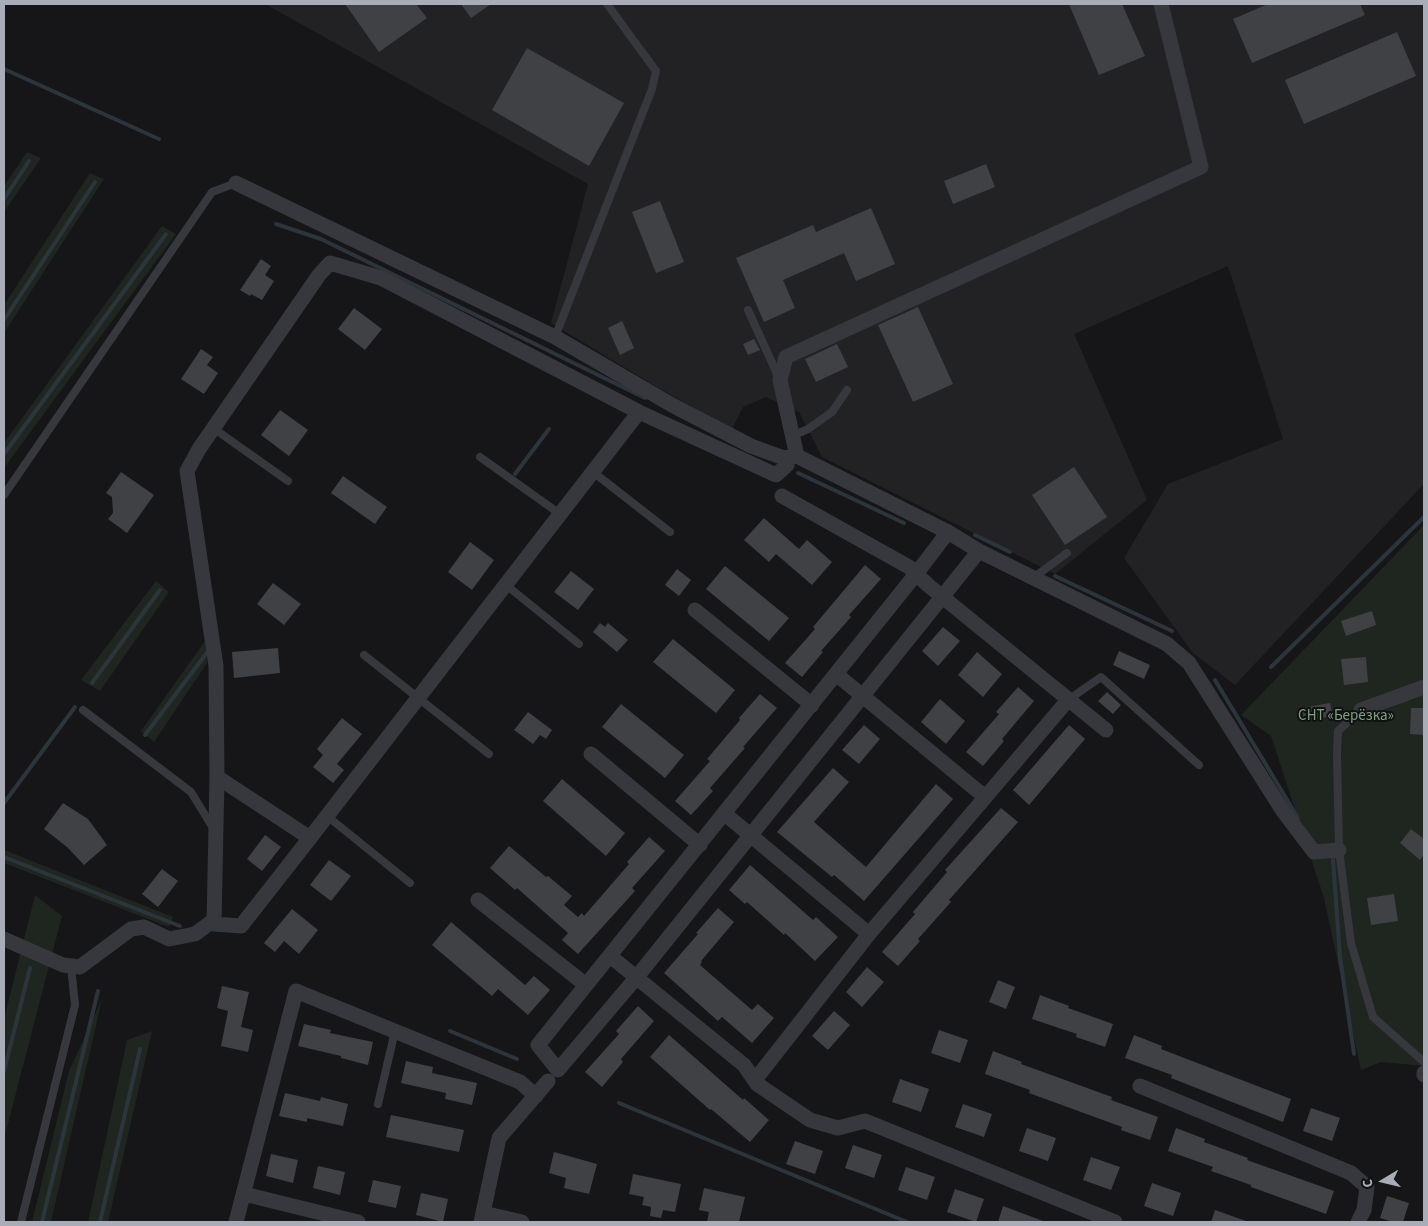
<!DOCTYPE html>
<meta charset="utf-8">
<style>
body{margin:0}
#map{position:relative;width:1428px;height:1226px;overflow:hidden;background:#161618;font-family:"Source Sans 3",sans-serif}
canvas{display:block}
.frame{position:absolute;inset:0;border:5px solid #a8adb8;pointer-events:none}
.north{position:absolute;left:1358px;top:1156px;width:50px;height:50px;-webkit-text-stroke:4px #111113;paint-order:stroke;rotate:261deg;font-size:14px;font-weight:700;line-height:20px;text-align:center;color:#a8adb8}
.north::after{content:'';display:block;margin:auto;width:18px;height:22px;background:#a8adb8;clip-path:polygon(50% 0,100% 100%,50% 72%,0 100%)}
</style>
<div id="map">
<canvas width="1428" height="1226"></canvas>
<div class="frame"></div>
<div class="north">С</div>
</div>
<script>
const ctx = document.querySelector('canvas').getContext('2d');
ctx.lineJoin = 'round';
function fill(path, color) {
  ctx.fillStyle = color;
  ctx.fill(path, 'evenodd');
}
function shape(rows) {
  const path = new Path2D();
  for (const r of rows) {
    path.moveTo(r[0], r[1]);
    for (let i = 2; i < r.length; i += 2) path.lineTo(r[i], r[i + 1]);
  }
  return path;
}
function strokePath(path, color, width, dash) {
  ctx.strokeStyle = color;
  ctx.lineWidth = width;
  ctx.lineCap = dash ? 'butt' : 'round';
  ctx.setLineDash(dash || []);
  ctx.stroke(path);
}
function write(font, color, halo, rows, align = 'center') {
  ctx.font = font + ' "Source Sans 3",sans-serif';
  ctx.lineWidth = 4;
  ctx.setLineDash([]);
  ctx.textBaseline = 'middle';
  ctx.strokeStyle = halo;
  ctx.fillStyle = color;
  for (const [text, x, y, turn = 0] of rows) {
    ctx.save();
    ctx.translate(x, y);
    ctx.rotate((+turn || 0) * Math.PI / 180);
    ctx.textAlign = isNaN(turn) ? turn : align;
    if (halo) ctx.strokeText(text, 0, 0);
    ctx.fillText(text, 0, 0);
    ctx.restore();
  }
}
const built = shape([
 [265,4,1424,4,1424,484,1235,685,1193,653,1124,558,1168,484,1283,439,1228,266,1074,334,1147,500,1055,574,822,457,799,412,766,397,743,407,732,429,657,387,551,323,588,184]
]);
const green = shape([
 [27,152,41,158,4,212,4,186],
 [90,173,104,179,4,333,4,305],
 [162,226,176,234,4,468,4,443],
 [1424,525,1424,1066,1381,1062,1361,1070,1324,898,1271,736,1241,715],
 [156,581,169,592,100,691,81,680],
 [205,641,207,663,154,742,141,731],
 [4,850,173,917,169,927,4,863],
 [35,895,62,916,4,1139,4,1019],
 [102,999,51,1222,32,1222,69,1071],
 [152,1031,108,1222,88,1222,127,1040]
]);
const stream = shape([
 [4,69,159,139],
 [4,199,29,161],
 [276,224,321,239,645,398],
 [4,320,95,182],
 [4,454,166,234],
 [798,473,904,523],
 [515,474,549,429],
 [975,535,1010,552],
 [1055,576,1172,631],
 [1271,667,1424,517],
 [1215,680,1298,818],
 [92,683,160,590],
 [145,735,209,650],
 [4,803,75,707],
 [4,857,180,926],
 [1333,859,1340,957,1354,1054],
 [450,1031,517,1059],
 [4,1071,30,968],
 [619,1103,907,1222],
 [42,1222,98,991],
 [100,1222,140,1049]
]);
const building = shape([
 [345,4,416,4,427,18,379,52],
 [461,4,491,4,471,18],
 [1069,4,1122,4,1145,56,1099,75],
 [1268,4,1360,4,1365,15,1252,63,1233,19],
 [1397,32,1416,76,1304,124,1285,80],
 [527,48,624,103,589,166,492,110],
 [986,164,995,187,953,204,944,181],
 [660,201,684,262,656,273,632,212],
 [871,208,895,264,856,281,844,253,783,280,795,308,764,322,736,258,813,225,816,232],
 [261,259,271,266,265,275,274,281,262,300,251,294,250,296,240,290],
 [918,307,953,384,913,402,878,325],
 [354,308,382,329,365,350,338,329],
 [622,321,634,348,620,355,608,328],
 [754,339,760,350,748,355,743,344],
 [837,344,848,367,816,382,805,359],
 [201,349,213,357,207,365,218,373,204,394,181,379],
 [280,410,308,430,289,456,261,435],
 [1074,467,1107,517,1065,545,1032,495],
 [121,472,154,495,127,533,108,519,113,513,112,497,106,493],
 [343,476,387,507,375,524,331,493],
 [764,518,799,549,807,540,832,562,812,585,776,554,769,562,744,540],
 [470,542,494,560,472,590,448,572],
 [865,565,881,579,849,615,851,617,821,651,823,652,802,677,785,663,815,629,813,627],
 [725,566,789,618,769,641,706,589],
 [677,569,691,580,679,596,665,585],
 [571,571,594,589,578,610,554,592],
 [273,583,301,604,284,625,257,604],
 [1372,611,1376,625,1346,636,1341,621],
 [600,623,605,627,608,623,628,640,617,652,593,632],
 [943,627,960,641,938,666,922,651],
 [673,639,735,690,716,713,653,662],
 [278,648,280,673,234,678,232,652],
 [1119,651,1150,665,1144,679,1113,665],
 [977,652,1002,674,983,697,958,675],
 [1366,657,1368,682,1344,685,1341,659],
 [1018,687,1034,701,1002,739,1004,741,983,766,966,752,999,714,996,712],
 [1107,692,1121,705,1113,714,1098,701],
 [760,694,777,708,743,747,745,748,710,788,713,791,691,815,675,801,710,761,707,759,740,720,739,718],
 [940,699,965,721,946,744,921,722],
 [1330,703,1333,716,1304,721,1302,708],
 [621,704,684,755,665,778,602,727],
 [1411,708,1424,708,1424,735,1410,734],
 [528,712,552,730,546,739,540,735,533,744,514,730],
 [342,718,362,734,337,764,344,770,333,783,313,767,323,755,317,749],
 [864,725,880,739,859,764,842,750],
 [1069,725,1085,739,1029,805,1013,790],
 [833,768,849,782,814,822,866,867,936,784,953,799,864,901,834,875,832,877,777,832],
 [562,779,625,833,606,856,543,801],
 [63,803,88,819,107,845,84,865,67,847,44,829],
 [1001,808,1018,822,949,900,951,902,918,939,920,941,898,966,882,952,915,914,913,912,947,872,945,870],
 [1411,829,1424,839,1424,854,1420,860,1400,843],
 [265,835,281,847,262,871,247,859],
 [649,837,665,851,632,888,635,891,578,954,562,940,568,933,517,888,515,890,490,868,509,846,546,877,548,876,572,896,564,905,578,917,582,913,584,916,629,864,627,862],
 [329,860,351,876,331,901,310,885],
 [750,865,813,920,816,917,838,937,815,961,785,933,784,935,747,902,745,904,729,890],
 [162,869,178,881,158,907,142,894],
 [1394,894,1398,921,1371,925,1367,898],
 [718,908,734,922,701,961,702,962,700,965,752,1010,758,1004,774,1018,752,1043,722,1017,718,1021,664,973,698,934,696,933],
 [292,909,318,930,299,954,284,941,275,952,264,943],
 [451,922,525,985,534,976,550,990,528,1015,498,989,492,996,432,945],
 [867,967,884,982,862,1007,846,992],
 [998,980,1015,987,1006,1009,989,1002],
 [222,986,249,992,241,1027,253,1030,248,1052,221,1046,228,1011,217,1008],
 [1040,995,1069,1006,1068,1008,1113,1024,1105,1047,1076,1037,1077,1034,1032,1019],
 [638,1006,654,1021,621,1059,623,1062,602,1087,585,1072,619,1034,616,1031],
 [834,1011,850,1025,828,1050,812,1036],
 [304,1024,331,1030,330,1033,373,1042,368,1065,341,1058,341,1056,298,1046],
 [939,1030,968,1040,960,1063,931,1053],
 [669,1035,743,1100,744,1098,769,1120,750,1142,711,1109,710,1110,650,1057],
 [1134,1035,1162,1046,1161,1049,1291,1099,1283,1122,1171,1078,1172,1075,1125,1058],
 [993,1051,1022,1062,1021,1064,1112,1097,1111,1100,1158,1117,1150,1140,1121,1130,1122,1127,1029,1093,1030,1090,985,1074],
 [406,1061,433,1067,432,1073,477,1083,472,1105,445,1099,446,1093,401,1083],
 [900,1079,929,1089,921,1112,892,1102],
 [285,1093,320,1101,321,1097,348,1104,343,1126,307,1118,307,1122,279,1116],
 [963,1104,992,1114,984,1137,955,1127],
 [1311,1108,1340,1118,1332,1141,1303,1131],
 [391,1115,464,1130,459,1152,386,1137],
 [1027,1128,1056,1138,1048,1161,1019,1151],
 [1176,1128,1205,1139,1204,1142,1248,1158,1247,1160,1334,1191,1326,1214,1251,1187,1251,1185,1211,1171,1213,1167,1168,1151],
 [795,1141,823,1151,815,1174,786,1164],
 [853,1145,882,1155,874,1178,845,1168],
 [554,1152,597,1164,589,1194,564,1188,566,1178,549,1173],
 [271,1154,298,1160,293,1183,266,1176],
 [1091,1157,1120,1167,1111,1190,1083,1180],
 [318,1166,345,1172,340,1195,313,1188],
 [906,1167,935,1177,927,1200,898,1190],
 [633,1174,681,1184,675,1212,663,1210,661,1218,650,1216,651,1207,642,1205,644,1197,629,1194],
 [373,1180,401,1186,396,1208,368,1202],
 [1152,1183,1181,1193,1173,1216,1144,1206],
 [704,1188,745,1197,739,1222,707,1222,709,1212,699,1210],
 [955,1189,984,1199,976,1222,947,1212],
 [421,1193,448,1199,443,1222,416,1215],
 [1387,1196,1409,1203,1403,1222,1393,1222,1380,1218],
 [1003,1206,1043,1221,1043,1222,998,1222],
 [1215,1210,1246,1221,1246,1222,1211,1222]
]);
const service = shape([
 [748,310,779,378],
 [555,337,652,89,656,71,607,4],
 [213,428,288,481],
 [792,436,808,429,832,412,847,390],
 [480,457,560,514],
 [593,472,670,532],
 [4,495,212,192,236,183],
 [1033,578,1067,553],
 [506,585,579,644],
 [364,655,489,754],
 [1068,700,1101,677,1199,765],
 [83,710,191,792,213,828],
 [1361,710,1338,731,1337,754,1339,850,1351,943,1373,1017,1424,1062],
 [327,816,410,883],
 [378,1104,395,1031],
 [21,1222,75,1005,71,966]
]);
const minor = shape([
 [236,183,555,337,672,405,751,446,784,458],
 [797,456,780,380,786,357,1201,167,1161,4],
 [782,496,909,567,929,586,1106,730],
 [948,532,916,574,538,1045,558,1070,636,978,979,551],
 [695,610,812,705],
 [836,674,985,797],
 [1361,710,1424,687],
 [591,754,700,845],
 [217,777,214,924,241,926,310,838,639,412],
 [725,814,869,934],
 [310,838,217,777,216,666,187,471,199,449,319,275,330,263,381,278,639,412,776,475,787,465,784,458,797,456,948,532,979,551,1167,644,1189,663,1283,811,1314,852,1339,850],
 [478,900,586,985],
 [4,939,63,965,80,967,131,929,144,927,169,939,195,934,214,920],
 [610,956,744,1065,757,1084,810,1120,838,1128,865,1121,1115,1222],
 [1424,1073,1424,1075],
 [755,1080,869,934,1068,700],
 [1140,1086,1351,1173,1367,1187,1364,1210,1358,1222],
 [244,1194,358,1222],
 [483,1213,522,1222],
 [236,1222,296,991,520,1082,536,1096],
 [481,1222,499,1138,548,1081]
]);
const parkNames = [
 ["СНТ «Берёзка»",1346,717]
];
fill(built, '#222225');
fill(green, '#1e261f');
strokePath(stream, '#2c353c', 4);
fill(building, '#404145');
strokePath(service, '#37383d', 8);
strokePath(minor, '#37383d', 15);
write('15px', '#7fa381', '#111113', parkNames);
</script>
